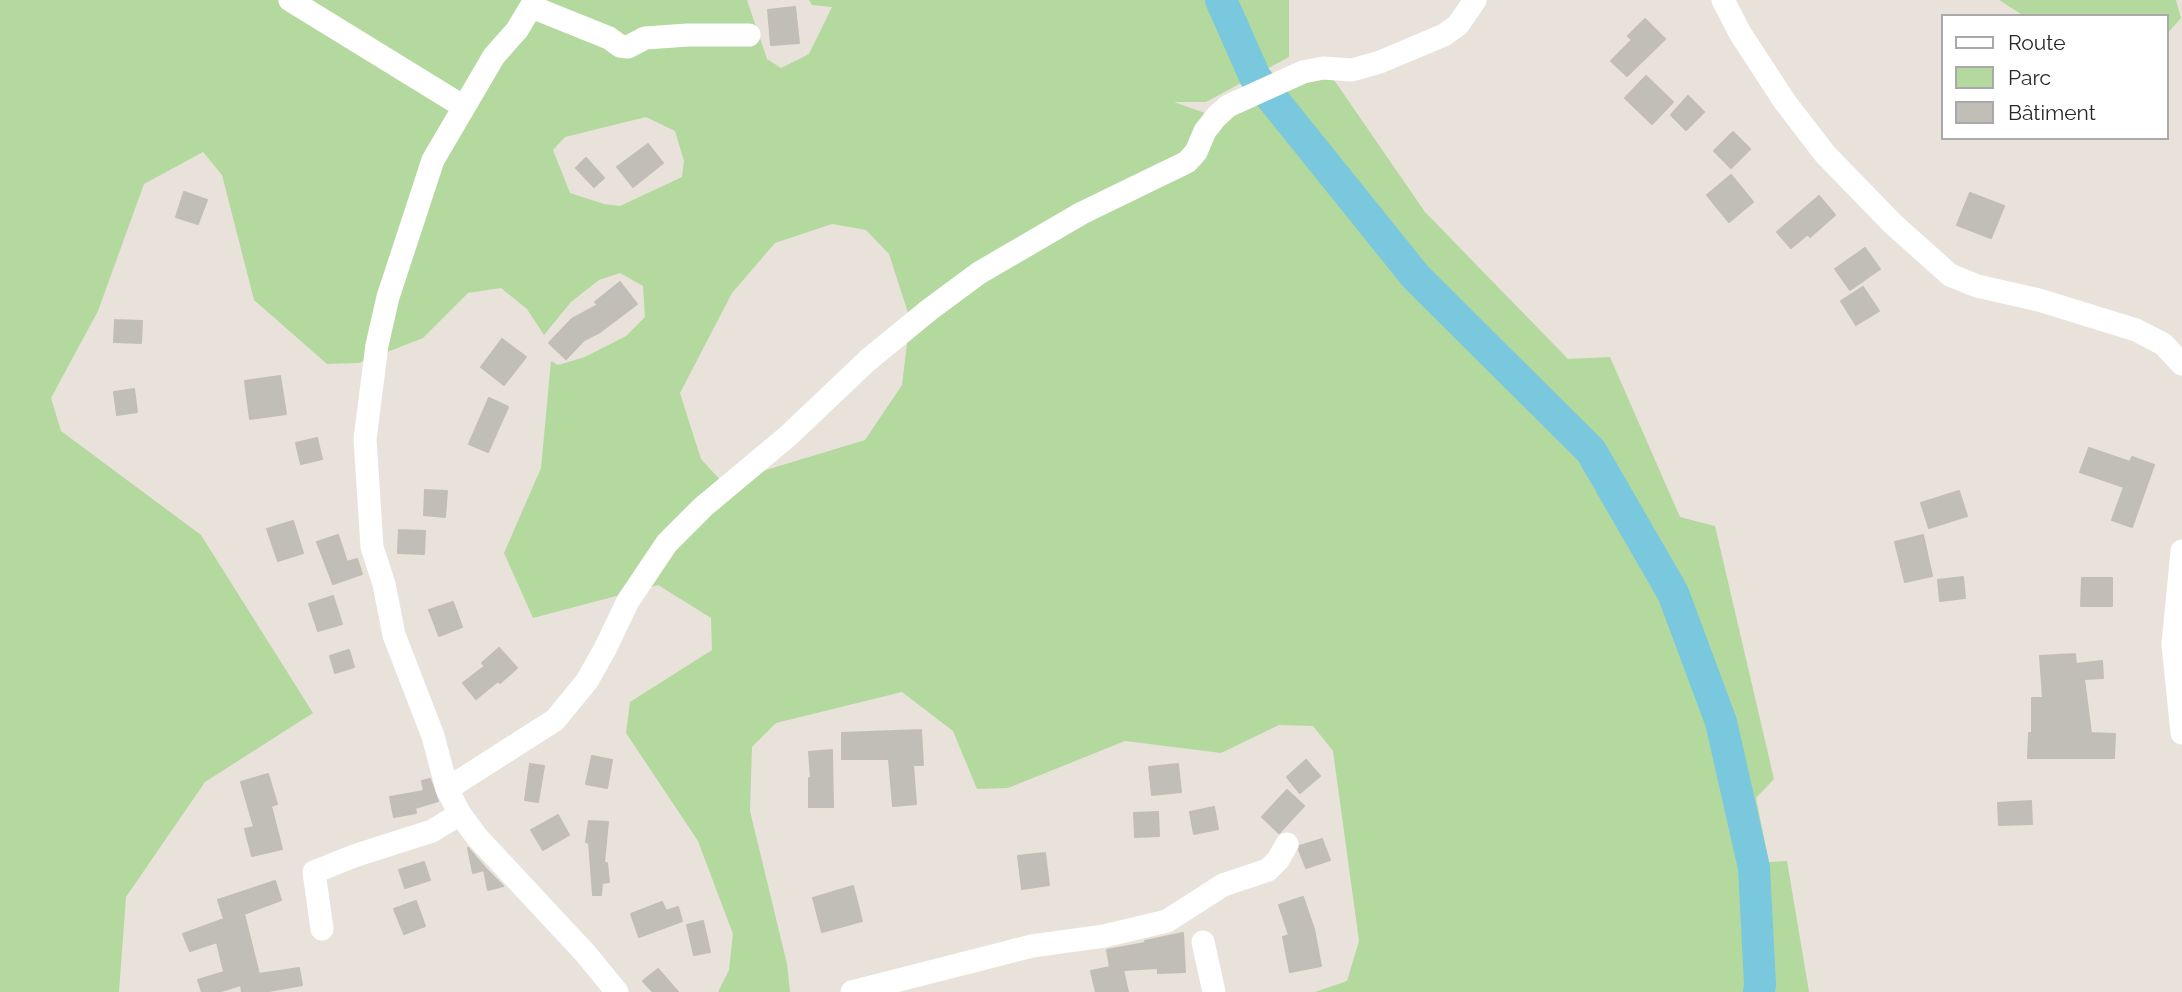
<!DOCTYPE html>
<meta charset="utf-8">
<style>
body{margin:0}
#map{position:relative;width:2182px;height:992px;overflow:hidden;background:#e8e2db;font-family:Raleway,sans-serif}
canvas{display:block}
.legend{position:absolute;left:1941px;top:14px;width:228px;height:126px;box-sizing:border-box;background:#fff;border:2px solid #a9a9a9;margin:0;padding:9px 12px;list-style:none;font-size:21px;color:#282828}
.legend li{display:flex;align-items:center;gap:14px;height:35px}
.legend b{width:35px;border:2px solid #a9a9a9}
</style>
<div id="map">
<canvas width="2182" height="992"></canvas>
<ul class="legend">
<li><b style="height:9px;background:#fff"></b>Route</li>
<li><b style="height:19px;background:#b4d99e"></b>Parc</li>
<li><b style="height:19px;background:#c1bdb7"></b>Bâtiment</li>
</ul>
</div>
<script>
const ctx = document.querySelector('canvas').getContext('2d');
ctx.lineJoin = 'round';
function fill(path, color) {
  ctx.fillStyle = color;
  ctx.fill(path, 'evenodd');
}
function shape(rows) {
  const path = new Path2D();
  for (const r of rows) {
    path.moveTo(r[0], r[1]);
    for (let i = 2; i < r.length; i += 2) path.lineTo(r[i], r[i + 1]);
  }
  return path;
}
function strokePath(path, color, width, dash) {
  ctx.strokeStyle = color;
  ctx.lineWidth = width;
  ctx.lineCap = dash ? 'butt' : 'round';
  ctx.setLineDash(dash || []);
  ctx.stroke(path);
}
const green = shape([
 [0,0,747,0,767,59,781,68,809,54,832,7,812,5,809,0,1289,0,1289,57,1206,102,1174,102,1216,117,1279,88,1332,77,1425,212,1568,359,1610,357,1680,517,1715,526,1774,779,1756,798,1769,862,1787,861,1809,992,1315,992,1347,981,1359,941,1333,751,1313,726,1279,725,1221,753,1125,741,1008,788,977,789,953,731,902,692,776,723,752,747,750,811,787,964,790,992,718,992,729,970,733,934,698,841,626,733,630,702,712,650,711,618,658,585,533,618,504,553,541,468,551,361,558,365,585,357,626,336,645,317,643,286,620,273,599,280,571,302,544,335,527,309,501,288,468,293,423,338,359,363,327,364,254,300,222,175,203,152,144,184,98,311,51,398,61,431,201,535,313,713,205,782,126,897,119,992,0,992],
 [646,117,675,131,684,161,682,177,620,206,604,204,570,193,553,150,565,137],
 [832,224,866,230,889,254,910,319,902,385,865,440,723,483,701,459,680,393,732,293,775,243],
 [1999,0,2176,0,2181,18,2166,35,2166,16,2024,16]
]);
const river = shape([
 [1221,0,1255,77,1416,277,1591,451,1673,593,1721,722,1754,868,1760,984,1759,992]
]);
const building = shape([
 [795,7,799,43,771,45,768,10,795,7],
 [1645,19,1665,39,1627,76,1611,61,1632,40,1628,36,1645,19],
 [1646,76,1673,102,1652,124,1625,98,1646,76],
 [1688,96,1704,112,1686,130,1671,115,1688,96],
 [1733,132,1750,149,1731,168,1714,151,1733,132],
 [648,144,663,163,633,187,617,167,648,144],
 [586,158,604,178,594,187,576,168,586,158],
 [1731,175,1753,202,1729,222,1707,195,1731,175],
 [184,192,207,200,198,224,176,217,184,192],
 [1970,193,2004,206,1991,238,1957,225,1970,193],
 [1819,196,1835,215,1810,237,1808,234,1791,248,1777,232,1819,196],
 [1865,248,1880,269,1850,290,1835,269,1865,248],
 [620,282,637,304,600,332,584,340,566,359,549,343,572,319,598,305,595,302,620,282],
 [1863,287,1879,311,1856,325,1841,301,1863,287],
 [115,320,142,321,141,343,114,342,115,320],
 [502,339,526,357,504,385,481,367,502,339],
 [280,376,286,414,250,419,245,381,280,376],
 [134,389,137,412,117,415,114,392,134,389],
 [489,398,508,407,488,452,469,444,489,398],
 [317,438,322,459,301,464,296,443,317,438],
 [2089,448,2130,462,2132,457,2154,465,2132,527,2112,520,2124,487,2080,472,2089,448],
 [425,490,447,491,445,517,424,515,425,490],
 [1959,491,1967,516,1929,528,1921,503,1959,491],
 [293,521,303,553,278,561,267,529,293,521],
 [399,530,425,531,424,554,398,553,399,530],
 [338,535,347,562,357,559,362,574,333,584,317,542,338,535],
 [1923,535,1932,576,1905,582,1895,542,1923,535],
 [1963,577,1965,598,1940,601,1938,580,1963,577],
 [2082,578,2112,578,2112,606,2081,606,2082,578],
 [333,596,342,624,318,631,309,604,333,596],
 [453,602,462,627,439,636,429,610,453,602],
 [499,648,517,668,500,683,498,681,476,699,463,683,485,666,482,663,499,648],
 [349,650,354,667,335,673,330,656,349,650],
 [2075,654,2076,664,2102,661,2103,678,2084,679,2091,733,2115,734,2114,758,2028,758,2029,733,2032,733,2032,698,2043,698,2040,656,2075,654],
 [921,730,923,765,913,765,916,804,893,806,889,759,842,759,842,733,921,730],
 [832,750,833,807,809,807,809,778,811,778,809,752,832,750],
 [592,756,612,760,607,788,586,784,592,756],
 [1306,760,1320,776,1300,793,1287,777,1306,760],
 [530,764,544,766,538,802,525,800,530,764],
 [1178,764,1181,792,1152,795,1149,767,1178,764],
 [268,774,277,804,271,806,282,849,252,856,245,829,254,827,241,782,268,774],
 [430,779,438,801,415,808,416,813,394,817,390,797,424,791,422,781,430,779],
 [1287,790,1304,806,1279,833,1262,817,1287,790],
 [2031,801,2032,824,1999,825,1998,803,2031,801],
 [1214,807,1218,829,1194,834,1190,812,1214,807],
 [1158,812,1159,836,1135,837,1134,813,1158,812],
 [558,815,569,835,543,850,531,830,558,815],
 [589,821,608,822,604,863,607,863,609,882,602,883,601,895,593,895,589,843,586,842,589,821],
 [1322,839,1330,860,1306,868,1299,850,1300,846,1322,839],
 [468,848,486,869,503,886,488,890,484,870,473,873,468,848],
 [1045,853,1049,885,1022,889,1018,856,1045,853],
 [424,862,430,880,405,888,399,870,424,862],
 [275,881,281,900,244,914,259,974,299,968,302,985,264,992,242,992,241,985,218,992,202,992,198,980,224,972,217,942,190,951,183,934,224,919,218,900,275,881],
 [853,886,862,921,822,932,813,898,853,886],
 [1303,897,1314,929,1321,966,1290,972,1283,937,1289,935,1279,905,1303,897],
 [416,901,425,926,404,934,394,909,416,901],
 [662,902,666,911,678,907,682,921,639,937,631,914,662,902],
 [703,921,710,952,694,955,687,925,703,921],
 [1183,933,1185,972,1158,973,1158,968,1123,970,1128,992,1096,992,1091,971,1110,967,1107,950,1145,943,1145,941,1183,933],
 [658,969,678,992,653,992,643,981,658,969]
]);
const minor = shape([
 [290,0,464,107],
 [535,0,517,30,494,56,433,160,388,297,377,345,365,439,372,547,384,584,394,635,433,736,447,789,460,814,477,837,586,954,617,992],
 [1723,0,1740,33,1785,102,1825,154,1893,224,1950,275,1977,286,2039,300,2136,330,2163,344,2182,364],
 [532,7,609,38,620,46,628,47,645,38,688,35,749,35],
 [2182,551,2173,644,2182,733],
 [447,789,555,720,587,681,605,649,628,601,667,543,703,507,788,436,868,360,929,310,979,273,1082,213,1187,162,1196,152,1205,131,1216,117,1228,106,1303,72,1323,68,1352,70,1380,62,1444,35,1458,25,1475,0],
 [322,929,314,872,354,856,432,831,460,814],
 [1203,942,1214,992],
 [852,992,1032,946,1104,936,1167,921,1223,885,1268,870,1278,860,1287,844]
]);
fill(green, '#b4d99e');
strokePath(river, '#7ac8de', 32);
fill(building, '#c1bdb7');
strokePath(building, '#c3beb5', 2);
strokePath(minor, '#fff', 23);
</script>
